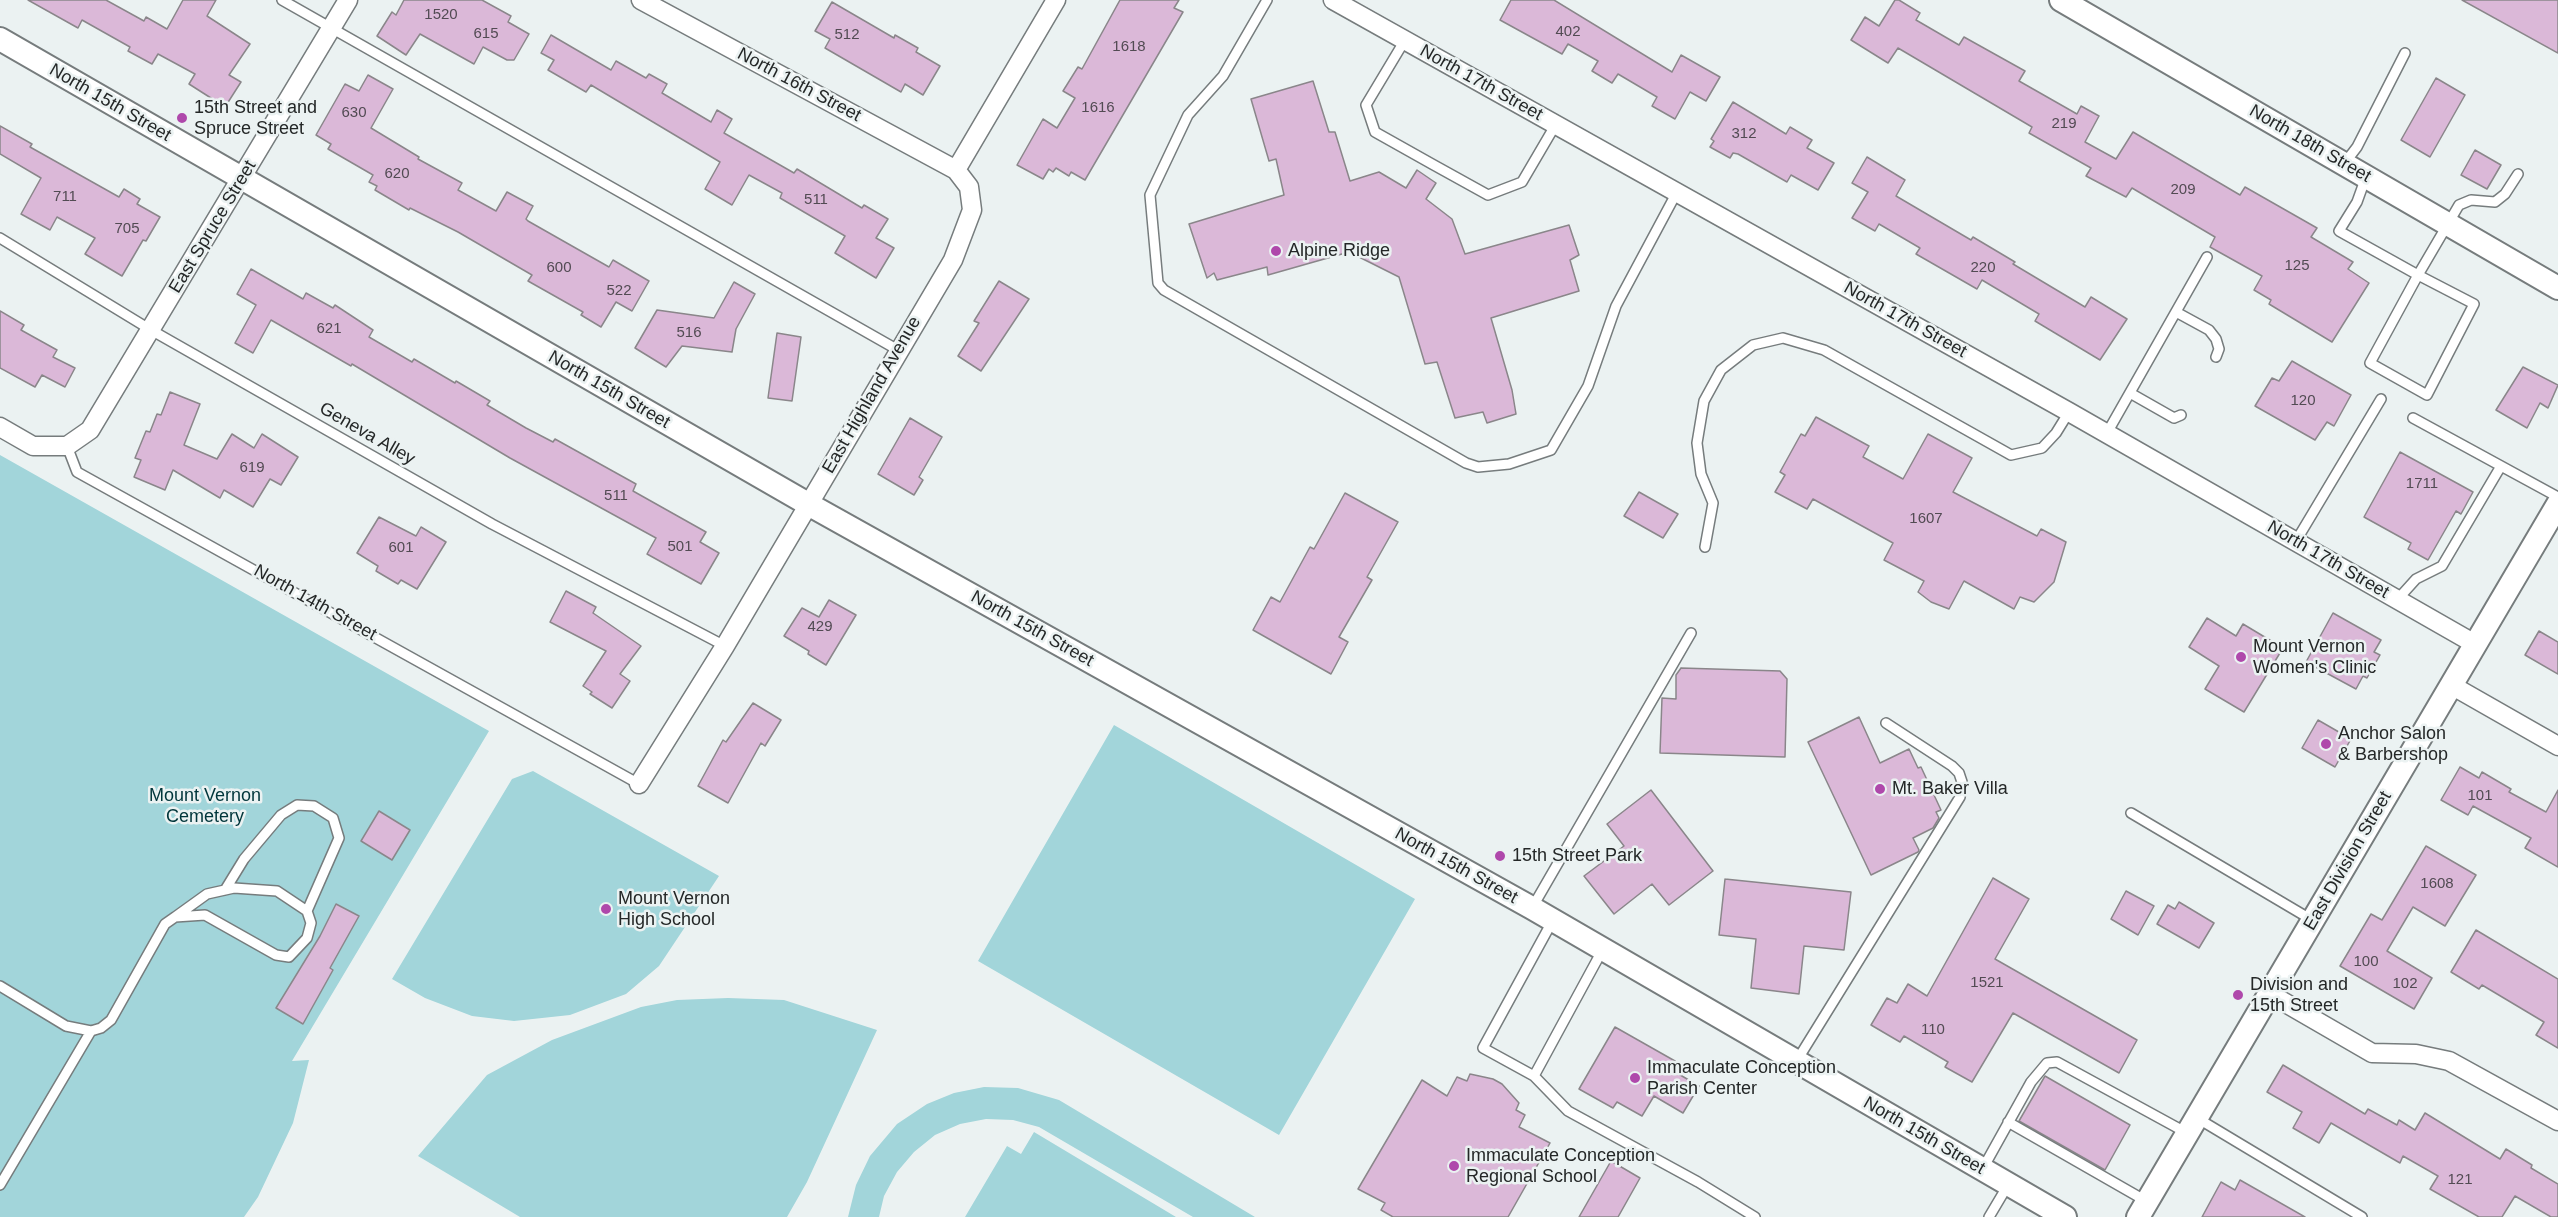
<!DOCTYPE html>
<style>
body{margin:0}
canvas{display:block;background:#ebf2f2}
</style>
<canvas width="2558" height="1217"></canvas>
<script>
const ctx = document.querySelector('canvas').getContext('2d');
ctx.lineJoin = 'round';
function fill(path, color) {
  ctx.fillStyle = color;
  ctx.fill(path, 'evenodd');
}
function shape(rows) {
  const path = new Path2D();
  for (const r of rows) {
    path.moveTo(r[0], r[1]);
    for (let i = 2; i < r.length; i += 2) path.lineTo(r[i], r[i + 1]);
  }
  return path;
}
function strokePath(path, color, width, dash) {
  ctx.strokeStyle = color;
  ctx.lineWidth = width;
  ctx.lineCap = dash ? 'butt' : 'round';
  ctx.setLineDash(dash || []);
  ctx.stroke(path);
}
function write(font, color, halo, rows, align = 'center') {
  ctx.font = font + ' Helvetica,sans-serif';
  ctx.lineWidth = 5;
  ctx.setLineDash([]);
  ctx.textBaseline = 'middle';
  ctx.strokeStyle = halo;
  ctx.fillStyle = color;
  for (const [text, x, y, turn = 0] of rows) {
    ctx.save();
    ctx.translate(x, y);
    ctx.rotate((+turn || 0) * Math.PI / 180);
    ctx.textAlign = isNaN(turn) ? turn : align;
    if (halo) ctx.strokeText(text, 0, 0);
    ctx.fillText(text, 0, 0);
    ctx.restore();
  }
}
const green = shape([
 [0,455,489,731,292,1061,309,1060,293,1123,258,1197,244,1217,0,1217],
 [1114,725,1415,899,1279,1135,978,961],
 [533,771,719,876,659,966,626,994,570,1015,514,1021,472,1016,425,998,392,979,512,779],
 [728,998,784,1000,877,1030,807,1182,787,1217,520,1217,418,1156,487,1075,552,1040,641,1007,677,1000],
 [984,1087,1018,1088,1059,1100,1255,1217,1193,1217,1039,1127,1013,1120,986,1119,960,1124,935,1135,914,1152,897,1172,884,1196,879,1217,848,1217,856,1185,870,1156,897,1124,927,1104,954,1093],
 [1034,1132,1176,1217,965,1217,1007,1146,1021,1154]
]);
const building = shape([
 [28,0,106,0,144,21,146,17,167,29,183,0,216,0,207,16,250,44,229,75,241,82,225,107,189,84,195,74,158,54,152,64,128,51,130,47,82,20,78,28,28,0],
 [404,0,482,0,511,16,508,22,529,34,514,60,507,60,483,47,474,64,420,34,406,55,377,36,392,12,396,15,404,0],
 [1120,0,1179,0,1174,8,1183,12,1085,180,1071,172,1069,176,1056,168,1053,172,1049,169,1043,179,1017,165,1043,119,1057,128,1075,98,1063,91,1078,67,1082,69,1120,0],
 [1511,0,1554,0,1672,72,1681,55,1720,77,1706,101,1690,92,1675,119,1652,106,1657,97,1618,74,1612,83,1592,71,1598,61,1568,44,1562,54,1500,20,1511,0],
 [1895,0,1899,0,1920,13,1916,20,1959,45,1964,37,2025,71,2019,81,2077,114,2081,106,2099,116,2085,142,2116,159,2133,132,2240,195,2245,187,2317,228,2311,237,2353,262,2348,269,2369,283,2332,342,2269,304,2271,300,2254,290,2262,276,2210,247,2215,237,2132,188,2126,197,2086,176,2091,168,2029,133,2032,127,1898,48,1888,63,1851,40,1865,17,1879,26,1895,0],
 [2462,0,2558,0,2558,53,2462,0],
 [832,2,894,38,895,35,918,48,916,52,940,66,923,95,905,84,901,92,825,48,830,39,815,31,832,2],
 [551,35,611,70,616,61,646,78,649,74,667,84,662,93,711,122,717,110,732,119,724,133,794,173,797,169,862,208,864,205,888,219,876,238,894,248,876,278,835,253,845,236,780,198,782,193,749,175,732,205,705,189,720,162,591,85,586,92,548,70,554,60,541,53,551,35],
 [368,75,393,89,371,128,419,157,418,159,462,183,458,190,496,211,507,192,533,206,526,219,528,221,609,267,613,260,649,281,632,311,616,302,601,327,581,315,583,312,528,281,532,275,458,232,410,208,409,210,375,190,377,186,369,182,373,175,328,149,331,144,316,135,345,84,359,91,368,75],
 [2436,78,2465,95,2430,157,2401,140,2436,78],
 [1313,81,1329,132,1335,132,1350,181,1379,172,1406,188,1417,170,1436,183,1426,199,1452,219,1465,254,1569,225,1579,255,1570,260,1579,291,1491,318,1512,390,1516,414,1487,423,1483,412,1455,418,1437,362,1425,364,1399,277,1349,252,1268,275,1267,267,1217,280,1214,273,1207,278,1189,224,1284,195,1276,159,1269,161,1251,99,1313,81],
 [1733,102,1786,134,1790,127,1812,140,1807,148,1834,163,1818,190,1791,175,1787,182,1738,154,1733,153,1730,158,1710,147,1714,141,1711,139,1733,102],
 [0,126,32,144,30,147,119,197,124,189,140,199,137,204,160,217,146,241,143,240,122,276,85,254,95,238,57,217,50,230,21,214,41,178,0,154,0,126],
 [2475,150,2501,165,2487,189,2461,175,2475,150],
 [1867,157,1905,180,1896,196,1971,240,1973,237,2015,262,2013,264,2085,307,2091,297,2127,319,2100,360,2035,321,2039,314,1982,280,1977,289,1916,254,1920,248,1879,224,1875,231,1852,218,1868,192,1852,183,1867,157],
 [251,269,303,299,306,293,333,308,335,305,373,330,369,337,412,362,414,359,455,383,456,381,490,401,487,405,526,428,553,442,555,439,636,484,633,491,706,532,700,542,719,553,701,584,647,554,656,538,510,458,352,364,351,366,271,320,253,353,235,343,256,305,237,294,251,269],
 [999,281,1029,299,981,371,958,356,979,323,974,321,999,281],
 [734,282,755,294,736,329,732,352,682,346,666,367,635,348,657,310,714,318,734,282],
 [0,311,24,325,21,330,57,350,53,357,75,368,65,387,42,375,35,387,0,368,0,311],
 [777,333,801,337,792,401,768,398,777,333],
 [2292,361,2351,395,2334,426,2327,422,2315,440,2255,406,2272,378,2279,381,2292,361],
 [2523,367,2558,385,2548,408,2540,403,2527,428,2496,410,2523,367],
 [170,392,200,404,184,445,217,459,232,434,254,448,262,434,298,457,281,485,270,479,253,507,224,490,220,498,173,470,165,490,134,477,141,460,135,458,146,431,150,432,157,414,161,415,170,392],
 [1816,417,1869,446,1863,457,1903,479,1928,434,1972,458,1953,492,2037,536,2041,529,2066,542,2054,582,2034,602,2020,597,2014,609,1964,581,1949,609,1931,602,1918,592,1924,581,1884,560,1893,543,1813,499,1807,509,1775,492,1785,475,1780,472,1801,434,1805,436,1816,417],
 [910,418,942,437,919,477,923,480,914,495,878,474,910,418],
 [2400,452,2473,492,2461,514,2456,511,2428,560,2408,549,2411,543,2364,517,2400,452],
 [1639,492,1678,514,1663,538,1624,516,1639,492],
 [1345,493,1398,522,1367,577,1372,580,1339,637,1348,642,1331,674,1253,630,1271,597,1280,602,1310,547,1314,549,1345,493],
 [379,517,416,536,421,527,446,542,417,589,401,580,398,584,376,571,378,566,357,553,379,517],
 [566,591,596,607,593,613,641,646,620,674,630,681,612,708,590,694,592,692,583,686,606,651,550,622,566,591],
 [829,600,856,615,826,665,808,654,809,651,784,636,802,608,819,617,829,600],
 [2333,613,2381,640,2374,652,2380,655,2367,678,2363,676,2356,689,2306,662,2333,613],
 [2207,618,2236,636,2243,624,2283,648,2244,712,2205,689,2219,666,2189,647,2207,618],
 [2539,631,2558,642,2558,674,2525,655,2539,631],
 [1681,668,1780,671,1787,679,1785,757,1660,753,1662,698,1676,699,1676,675,1681,668],
 [753,703,781,720,765,746,761,743,728,803,698,786,723,740,726,742,753,703],
 [1859,717,1880,763,1909,749,1918,768,1921,767,1941,810,1936,812,1939,818,1933,828,1913,838,1919,850,1918,852,1871,875,1808,742,1859,717],
 [2318,720,2351,739,2335,767,2302,748,2318,720],
 [2460,767,2479,778,2482,772,2511,789,2509,792,2546,812,2558,790,2558,867,2525,848,2531,838,2473,806,2468,815,2441,800,2460,767],
 [1651,790,1713,871,1669,905,1652,884,1614,914,1584,876,1624,846,1607,824,1651,790],
 [379,811,410,830,392,860,361,841,379,811],
 [2426,846,2476,875,2445,926,2413,907,2387,951,2432,978,2414,1009,2340,966,2371,914,2382,920,2426,846],
 [1993,878,2029,899,1995,959,2137,1040,2119,1073,2013,1013,1972,1082,1945,1067,1948,1062,1904,1036,1900,1042,1871,1025,1887,998,1897,1003,1908,984,1927,996,1993,878],
 [1725,879,1851,892,1844,950,1804,946,1799,994,1751,988,1756,939,1719,935,1725,879],
 [2126,891,2154,906,2138,935,2111,919,2126,891],
 [2179,902,2214,923,2199,948,2157,924,2168,905,2175,909,2179,902],
 [336,904,359,916,330,968,333,970,303,1024,276,1008,320,936,336,904],
 [2476,930,2558,979,2558,1048,2536,1035,2544,1022,2482,985,2479,989,2451,972,2476,930],
 [1615,1027,1675,1061,1670,1069,1699,1086,1683,1113,1654,1096,1642,1116,1617,1102,1613,1108,1579,1089,1615,1027],
 [2283,1065,2365,1114,2368,1109,2397,1125,2399,1120,2415,1130,2425,1113,2500,1159,2506,1149,2532,1165,2531,1168,2558,1184,2558,1217,2551,1217,2515,1196,2502,1217,2479,1217,2430,1189,2438,1176,2403,1156,2400,1163,2331,1123,2319,1143,2293,1128,2302,1112,2267,1092,2283,1065],
 [1470,1074,1493,1079,1502,1084,1519,1103,1516,1110,1525,1115,1519,1127,1550,1143,1508,1217,1393,1217,1381,1210,1385,1203,1358,1189,1422,1080,1447,1096,1457,1077,1467,1081,1470,1074],
 [2045,1076,2130,1125,2105,1170,2019,1121,2045,1076],
 [1611,1161,1640,1178,1618,1217,1579,1217,1611,1161],
 [2240,1180,2305,1217,2202,1217,2221,1182,2235,1190,2240,1180]
]);
const service = shape([
 [282,0,898,350],
 [1267,0,1223,76,1188,115,1150,195,1158,283,1164,290,1466,463,1478,467,1509,464,1551,450,1588,386,1616,306,1677,192],
 [1405,40,1366,105,1375,132,1432,164,1488,195,1522,182,1556,124],
 [2344,164,2357,147,2405,53],
 [2366,177,2357,202,2339,231,2418,275,2459,205,2471,200,2495,202,2505,194,2518,174],
 [0,238,151,330,492,524,725,646],
 [2418,275,2474,304,2427,395,2370,363,2418,275],
 [2176,312,2209,330,2216,339,2219,349,2216,357],
 [2130,393,2174,418,2181,415],
 [2413,418,2501,466],
 [2107,433,2207,257],
 [67,446,77,472,639,784],
 [2296,541,2381,399],
 [1705,547,1713,503,1701,474,1697,443,1704,401,1721,370,1753,345,1783,338,1824,350,2011,455,2042,448,2056,433,2069,412],
 [2397,600,2416,579,2442,566,2501,466,2558,497],
 [2131,813,2312,920],
 [225,890,244,859,281,815,297,805,314,806,333,818,339,838,307,911],
 [1532,908,1691,633],
 [1553,920,1483,1048,1534,1076,1603,949],
 [0,986,66,1026,91,1031,0,1185],
 [91,1031,101,1028,111,1020,165,924,175,917,205,915,276,955,289,957,307,938,311,923,307,911,277,891,234,888,207,894,175,917],
 [1796,1062,1960,797,1962,782,1959,773,1952,766,1886,723],
 [1534,1076,1568,1111,1698,1182,1755,1217],
 [2197,1118,2362,1217],
 [2008,1122,2146,1201],
 [1982,1170,2031,1082,2047,1063,2057,1062,2187,1133],
 [1989,1217,2008,1185]
]);
const minor = shape([
 [1333,0,2069,412,2475,644],
 [956,170,1056,0],
 [0,427,33,446,67,446,90,430,348,0],
 [2451,685,2558,746],
 [639,784,725,646,953,260,972,210,969,187,956,170,641,0],
 [2270,994,2372,1053,2416,1054,2449,1061,2558,1121]
]);
const tertiary = shape([
 [2061,0,2558,288],
 [0,39,808,504,1532,908,2065,1217],
 [2138,1217,2558,504]
]);
const markers = [
 [182,118,6,"#af48ab"],
 [1276,251,6,"#af48ab"],
 [2241,657,6,"#af48ab"],
 [2326,744,6,"#af48ab"],
 [1880,789,6,"#af48ab"],
 [1500,856,6,"#af48ab"],
 [606,909,6,"#af48ab"],
 [2238,995,6,"#af48ab"],
 [1635,1078,6,"#af48ab"],
 [1454,1166,6,"#af48ab"]
];
const numberNames = [
 ["1520",441,15],
 ["402",1568,32],
 ["615",486,34],
 ["512",847,35],
 ["1618",1129,47],
 ["1616",1098,108],
 ["630",354,113],
 ["219",2064,124],
 ["312",1744,134],
 ["620",397,174],
 ["209",2183,190],
 ["711",65,197],
 ["511",816,200],
 ["705",127,229],
 ["125",2297,266],
 ["600",559,268],
 ["220",1983,268],
 ["522",619,291],
 ["621",329,329],
 ["516",689,333],
 ["120",2303,401],
 ["619",252,468],
 ["1711",2422,484],
 ["511",616,496],
 ["1607",1926,519],
 ["501",680,547],
 ["601",401,548],
 ["429",820,627],
 ["101",2480,796],
 ["1608",2437,884],
 ["100",2366,962],
 ["1521",1987,983],
 ["102",2405,984],
 ["110",1933,1030],
 ["121",2460,1180]
];
const streetNames = [
 ["North 17th Street",1481,83,29],
 ["North 16th Street",799,85,28],
 ["North 15th Street",110,103,30],
 ["North 18th Street",2310,144,30],
 ["East Spruce Street",213,227,-59],
 ["North 17th Street",1905,320,29],
 ["North 15th Street",609,390,30],
 ["East Highland Avenue",872,395,-60],
 ["Geneva Alley",367,434,30],
 ["North 17th Street",2328,560,30],
 ["North 14th Street",315,603,29],
 ["North 15th Street",1032,629,29],
 ["East Division Street",2348,861,-60],
 ["North 15th Street",1456,866,29],
 ["North 15th Street",1924,1136,30]
];
const poiNames = [
 ["15th Street and",194,108],
 ["Spruce Street",194,129],
 ["Alpine Ridge",1288,251],
 ["Mount Vernon",2253,647],
 ["Women's Clinic",2253,668],
 ["Anchor Salon",2338,734],
 ["& Barbershop",2338,755],
 ["Mt. Baker Villa",1892,789],
 ["15th Street Park",1512,856],
 ["Mount Vernon",618,899],
 ["High School",618,920],
 ["Division and",2250,985],
 ["15th Street",2250,1006],
 ["Immaculate Conception",1647,1068],
 ["Parish Center",1647,1089],
 ["Immaculate Conception",1466,1156],
 ["Regional School",1466,1177]
];
const parkNames = [
 ["Mount Vernon",205,796],
 ["Cemetery",205,817]
];
fill(green, '#a2d5da');
fill(building, '#dbb8d8');
strokePath(building, '#8a868a', 1.5);
strokePath(service, '#767c7d', 12);
strokePath(minor, '#767c7d', 21);
strokePath(tertiary, '#767c7d', 26);
strokePath(service, '#fff', 9);
strokePath(minor, '#fff', 18);
strokePath(tertiary, '#fff', 22);
for (const [x, y, r, color] of markers) {
  const dot = new Path2D();
  dot.arc(x, y, r, 0, 2 * Math.PI);
  ctx.fillStyle = color;
  ctx.fill(dot);
  strokePath(dot, '#ebf2f2', 2);
}
write('15px', '#524b53', null, numberNames);
write('18px', '#242727', '#ebf2f2', streetNames);
write('18px', '#242727', '#ebf2f2', poiNames, 'left');
write('18px', '#00363b', '#ebf2f2', parkNames);
</script>
